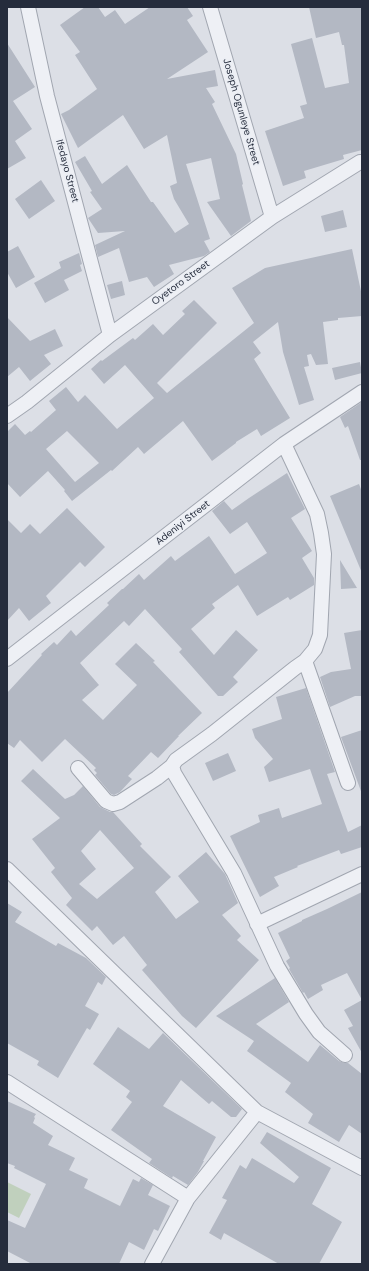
<!DOCTYPE html>
<style>
body{margin:0}
#map{position:relative;width:369px;height:1271px;overflow:hidden;background:#dcdfe6;font-family:"DM Sans",sans-serif}
canvas{display:block}
.frame{position:absolute;inset:0;border:8px solid #252c3c;pointer-events:none}
</style>
<div id="map">
<canvas width="369" height="1271"></canvas>
<div class="frame"></div>
</div>
<script>
const ctx = document.querySelector('canvas').getContext('2d');
ctx.lineJoin = 'round';
function fill(path, color) {
  ctx.fillStyle = color;
  ctx.fill(path, 'evenodd');
}
function shape(rows) {
  const path = new Path2D();
  for (const r of rows) {
    path.moveTo(r[0], r[1]);
    for (let i = 2; i < r.length; i += 2) path.lineTo(r[i], r[i + 1]);
  }
  return path;
}
function strokePath(path, color, width, dash) {
  ctx.strokeStyle = color;
  ctx.lineWidth = width;
  ctx.lineCap = dash ? 'butt' : 'round';
  ctx.setLineDash(dash || []);
  ctx.stroke(path);
}
function write(font, color, halo, rows, align = 'center') {
  ctx.font = font + ' "DM Sans",sans-serif';
  ctx.lineWidth = 3;
  ctx.setLineDash([]);
  ctx.textBaseline = 'middle';
  ctx.strokeStyle = halo;
  ctx.fillStyle = color;
  for (const [text, x, y, turn = 0] of rows) {
    ctx.save();
    ctx.translate(x, y);
    ctx.rotate((+turn || 0) * Math.PI / 180);
    ctx.textAlign = isNaN(turn) ? turn : align;
    if (halo) ctx.strokeText(text, 0, 0);
    ctx.fillText(text, 0, 0);
    ctx.restore();
  }
}
const green = shape([
 [7,1182,31,1194,19,1218,7,1212]
]);
const building = shape([
 [85,7,98,7,105,17,115,10,125,24,150,7,187,7,193,16,187,20,208,52,167,79,215,70,218,86,206,88,215,102,212,104,236,154,243,184,242,185,251,221,231,236,207,202,220,199,211,158,186,164,210,239,204,241,210,252,204,256,169,265,174,274,154,287,147,277,129,282,119,248,98,257,95,245,125,231,98,233,88,218,102,209,90,192,92,191,75,162,85,156,102,184,127,165,151,202,153,202,175,233,189,224,174,199,170,186,177,183,167,135,144,149,123,115,78,148,61,114,69,110,97,89,75,55,80,52,60,25],
 [309,7,362,7,362,150,343,155,344,159,304,171,306,178,283,186,265,131,304,118,300,106,307,104,291,44,312,38,325,88,349,83,344,45,342,45,339,32,316,38],
 [7,43,35,87,13,101,32,129,15,141,26,158,7,169],
 [41,180,55,201,29,219,15,199],
 [343,210,347,227,325,232,321,216],
 [18,246,35,277,16,288,7,272,7,252],
 [352,249,362,296,362,316,338,318,338,320,323,322,328,364,316,365,311,354,307,355,309,366,304,367,314,400,299,405,283,352,278,322,253,342,261,353,254,359,290,418,261,436,257,429,236,442,236,443,212,461,183,421,144,454,138,447,112,471,111,470,72,501,64,491,65,490,48,471,20,497,7,483,7,432,15,424,25,435,30,431,31,432,56,410,49,401,66,387,78,402,85,395,117,429,154,398,125,365,104,384,91,369,101,360,102,361,133,338,135,340,153,324,163,335,185,314,182,311,194,300,217,323,157,383,167,393,254,323,232,288,265,268],
 [67,431,99,463,75,482,46,449],
 [79,253,82,264,80,265,82,271,64,280,69,290,45,303,34,283,61,268,59,262],
 [122,281,125,295,111,299,107,285],
 [7,317,30,341,55,329,63,346,44,355,51,364,30,381,19,367,7,377],
 [360,362,362,373,335,380,332,368],
 [362,402,362,460,360,460,348,426,345,428,340,417],
 [287,473,305,509,291,518,312,551,302,558,314,578,314,585,290,600,288,597,257,616,238,585,212,604,215,608,191,629,214,655,236,630,258,650,233,677,238,682,223,696,218,696,179,652,182,649,145,609,129,626,124,621,80,663,99,685,82,700,103,720,137,685,115,664,136,643,155,661,153,662,202,713,178,736,179,736,158,758,151,752,128,776,132,779,120,792,114,795,111,794,95,775,97,773,94,770,96,768,65,739,42,762,20,740,14,748,7,743,7,693,42,655,41,654,54,642,57,645,71,630,76,636,109,605,107,603,122,589,123,589,139,574,144,580,171,556,175,561,209,536,235,574,267,553,247,522,230,534,212,511,224,501,232,510,249,498],
 [359,484,362,492,362,573,330,496],
 [67,508,105,547,85,567,80,562,46,596,51,603,29,621,19,608,7,621,7,519,21,533,30,524,40,534],
 [340,560,357,588,341,589],
 [362,630,362,696,355,696,330,707,320,677,331,672,351,669,344,633],
 [306,688,335,772,327,774,348,832,362,825,362,847,341,854,339,850,297,866,298,867,274,877,279,886,260,897,230,836,260,822,258,815,279,808,282,818,322,804,310,769,269,782,264,767,273,759,255,738,252,729,282,719,276,697],
 [362,730,362,794,341,737],
 [228,753,236,771,213,781,205,763],
 [33,769,65,799,74,795,83,786,100,807,110,812,113,812,142,844,140,846,171,877,155,892,176,919,199,902,178,876,206,852,225,874,238,903,222,915,241,936,237,940,259,960,196,1028,182,1016,142,970,147,965,124,936,113,945,97,926,92,931,66,905,72,898,51,872,55,868,32,839,60,818,21,781],
 [100,830,134,868,97,899,79,884,96,869,81,851],
 [362,892,362,1053,348,1028,353,1026,344,1010,362,1000,347,973,321,985,323,990,308,999,304,992,303,993,289,969,290,968,286,961,290,958,278,933,302,921,302,920,327,909],
 [7,903,22,912,15,922,56,946,58,943,86,958,106,977,102,985,98,982,85,1006,99,1014,90,1030,87,1028,58,1078,37,1065,39,1061,7,1043],
 [275,978,289,1002,256,1024,308,1062,320,1045,339,1061,344,1063,348,1063,362,1074,362,1134,349,1125,339,1142,308,1123,313,1114,285,1092,291,1083,247,1051,254,1041,216,1016],
 [118,1027,149,1049,163,1033,242,1109,236,1117,231,1117,212,1101,209,1104,181,1080,163,1106,216,1137,203,1161,204,1161,198,1172,188,1185,173,1176,172,1178,149,1163,152,1159,111,1130,132,1102,126,1097,130,1091,93,1064],
 [7,1101,36,1114,34,1117,35,1118,33,1123,53,1136,48,1145,75,1158,69,1170,88,1179,84,1188,120,1206,133,1179,139,1182,141,1178,153,1185,148,1195,170,1206,158,1231,154,1229,144,1250,129,1242,119,1264,32,1264,7,1251,7,1220,25,1228,46,1184,14,1168,15,1166,7,1163],
 [267,1132,331,1168,312,1204,342,1222,319,1264,279,1264,224,1233,221,1240,209,1233,227,1200,222,1198,240,1165,246,1169,252,1158,294,1183,299,1177,260,1143]
]);
const street = shape([
 [28,7,47,96,110,335],
 [210,7,272,217],
 [7,416,27,402,110,335,272,217,360,162,362,162],
 [284,444,317,514,321,533,324,554,320,635,315,649,305,661,295,668,212,734,176,760,172,766,174,773,234,873,277,966,306,1014,319,1032,345,1055],
 [7,659,284,444,362,392],
 [305,661,348,783],
 [78,768,106,801,113,804,120,802,157,778,172,766],
 [7,869,257,1112,362,1168],
 [257,924,362,874],
 [7,1082,188,1198],
 [152,1264,188,1198,257,1112]
]);
const streetNames = [
 ["Joseph Ogunleye Street",241,112,74],
 ["Ifedayo Street",67,171,75],
 ["Oyetoro Street",181,283,-36],
 ["Adeniyi Street",183,523,-38]
];
fill(green, '#c0d0bd');
fill(building, '#b3b8c3');
strokePath(street, '#a1a6b0', 16);
strokePath(street, '#eef0f5', 14);
write('10px', '#252c3c', '#ebeef4', streetNames);
</script>
